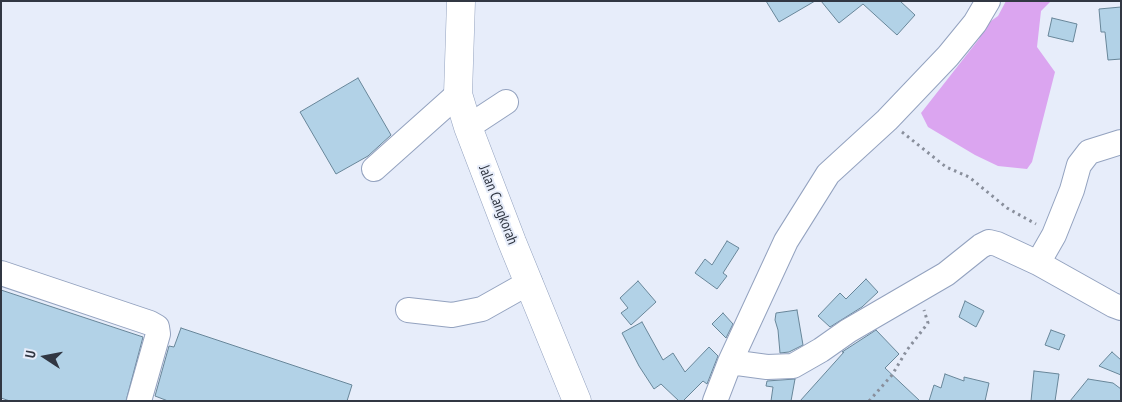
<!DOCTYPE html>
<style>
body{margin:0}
#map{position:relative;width:1122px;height:402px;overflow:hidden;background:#e7edfa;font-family:"PT Sans Narrow",sans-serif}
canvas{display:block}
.frame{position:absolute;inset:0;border:2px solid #313743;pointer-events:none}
.north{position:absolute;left:20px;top:332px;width:50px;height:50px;-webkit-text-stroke:4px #e7edfa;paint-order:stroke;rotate:281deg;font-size:14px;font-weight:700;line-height:20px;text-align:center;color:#313743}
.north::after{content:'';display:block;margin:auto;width:18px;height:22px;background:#313743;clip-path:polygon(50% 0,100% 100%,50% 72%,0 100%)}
</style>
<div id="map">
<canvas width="1122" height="402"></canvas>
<div class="frame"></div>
<div class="north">U</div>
</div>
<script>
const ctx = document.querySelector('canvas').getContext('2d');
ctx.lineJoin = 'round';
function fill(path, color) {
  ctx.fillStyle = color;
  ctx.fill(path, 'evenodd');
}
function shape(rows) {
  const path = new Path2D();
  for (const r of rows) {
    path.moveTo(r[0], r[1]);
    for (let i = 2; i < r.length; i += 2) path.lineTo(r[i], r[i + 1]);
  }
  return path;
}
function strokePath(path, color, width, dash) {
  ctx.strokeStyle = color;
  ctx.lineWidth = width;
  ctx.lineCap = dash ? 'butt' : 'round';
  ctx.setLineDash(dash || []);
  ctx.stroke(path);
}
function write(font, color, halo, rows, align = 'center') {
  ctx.font = font + ' "PT Sans Narrow",sans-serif';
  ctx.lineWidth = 4;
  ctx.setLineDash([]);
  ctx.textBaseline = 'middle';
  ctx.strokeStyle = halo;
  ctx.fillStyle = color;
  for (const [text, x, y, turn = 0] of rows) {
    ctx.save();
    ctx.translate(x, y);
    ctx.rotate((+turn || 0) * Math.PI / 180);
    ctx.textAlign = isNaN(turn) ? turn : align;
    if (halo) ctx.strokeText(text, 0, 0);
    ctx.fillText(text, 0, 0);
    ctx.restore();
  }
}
const forest = shape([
 [1006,1,1051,1,1041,11,1037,47,1055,72,1032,162,1027,169,998,166,975,155,928,127,921,113,979,39,984,26,998,16]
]);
const building = shape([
 [766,1,815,1,779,22,766,1],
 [821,1,900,1,915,15,897,35,863,4,839,23,821,1],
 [1121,7,1121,59,1108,60,1105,32,1101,32,1099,9,1121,7],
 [1052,18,1077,24,1073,42,1048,36,1052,18],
 [358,78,391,135,368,156,336,174,300,112,358,78],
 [727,241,739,248,723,273,727,276,717,289,695,273,705,259,712,265,727,241],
 [866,279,878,292,862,307,830,327,818,316,840,293,846,299,866,279],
 [638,281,656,302,631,325,621,313,628,308,620,298,638,281],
 [1,290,143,337,126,401,10,401,1,398,1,290],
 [965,301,984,311,976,327,959,317,965,301],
 [797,310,803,345,789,352,780,353,778,330,775,320,776,313,797,310],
 [723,313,733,324,726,338,712,324,723,313],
 [642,322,663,360,673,353,685,372,709,347,718,356,707,384,703,381,683,401,679,401,661,384,654,389,639,366,622,333,642,322],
 [181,328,352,385,347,401,168,401,155,396,169,346,174,347,181,328],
 [876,330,899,354,885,368,920,401,800,401,844,352,842,352,876,330],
 [1051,330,1065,335,1059,350,1045,345,1051,330],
 [1112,352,1121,360,1121,375,1099,366,1112,352],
 [1034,371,1059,374,1055,401,1031,401,1034,371],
 [945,374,964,381,964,377,989,383,985,401,929,401,934,385,941,388,945,374],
 [795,379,791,401,771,401,773,387,766,386,767,381,795,379],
 [1088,379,1113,383,1121,389,1121,401,1070,401,1088,379]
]);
const path = shape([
 [902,132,946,167,969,177,1007,208,1036,224],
 [869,401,892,375,907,350,928,323,924,310]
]);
const minor = shape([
 [468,127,506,102],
 [374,169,458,94],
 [1038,263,1054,235,1072,190,1079,165,1089,152,1121,142],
 [1,273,150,323,157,327,158,334,139,401],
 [408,310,452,315,482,309,530,282],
 [730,362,767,367,793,366,821,350,848,331,946,274,981,246,989,242,997,244,1038,263,1113,305,1121,308],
 [715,401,730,362,786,241,828,174,887,120,948,56,975,23,988,1]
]);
const major = shape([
 [461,1,458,94,468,127,512,242,577,401]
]);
const streetNames = [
 ["Jalan Cangkorah",498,205,69]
];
fill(forest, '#dba5f0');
fill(building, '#b2d2e7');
strokePath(building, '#688699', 1);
strokePath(minor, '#93a2bf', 26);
strokePath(major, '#93a2bf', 29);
strokePath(path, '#898f9c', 3, [2.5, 4]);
strokePath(minor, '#fff', 24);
strokePath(major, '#fff', 28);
write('15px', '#313743', '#e7edfa', streetNames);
</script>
